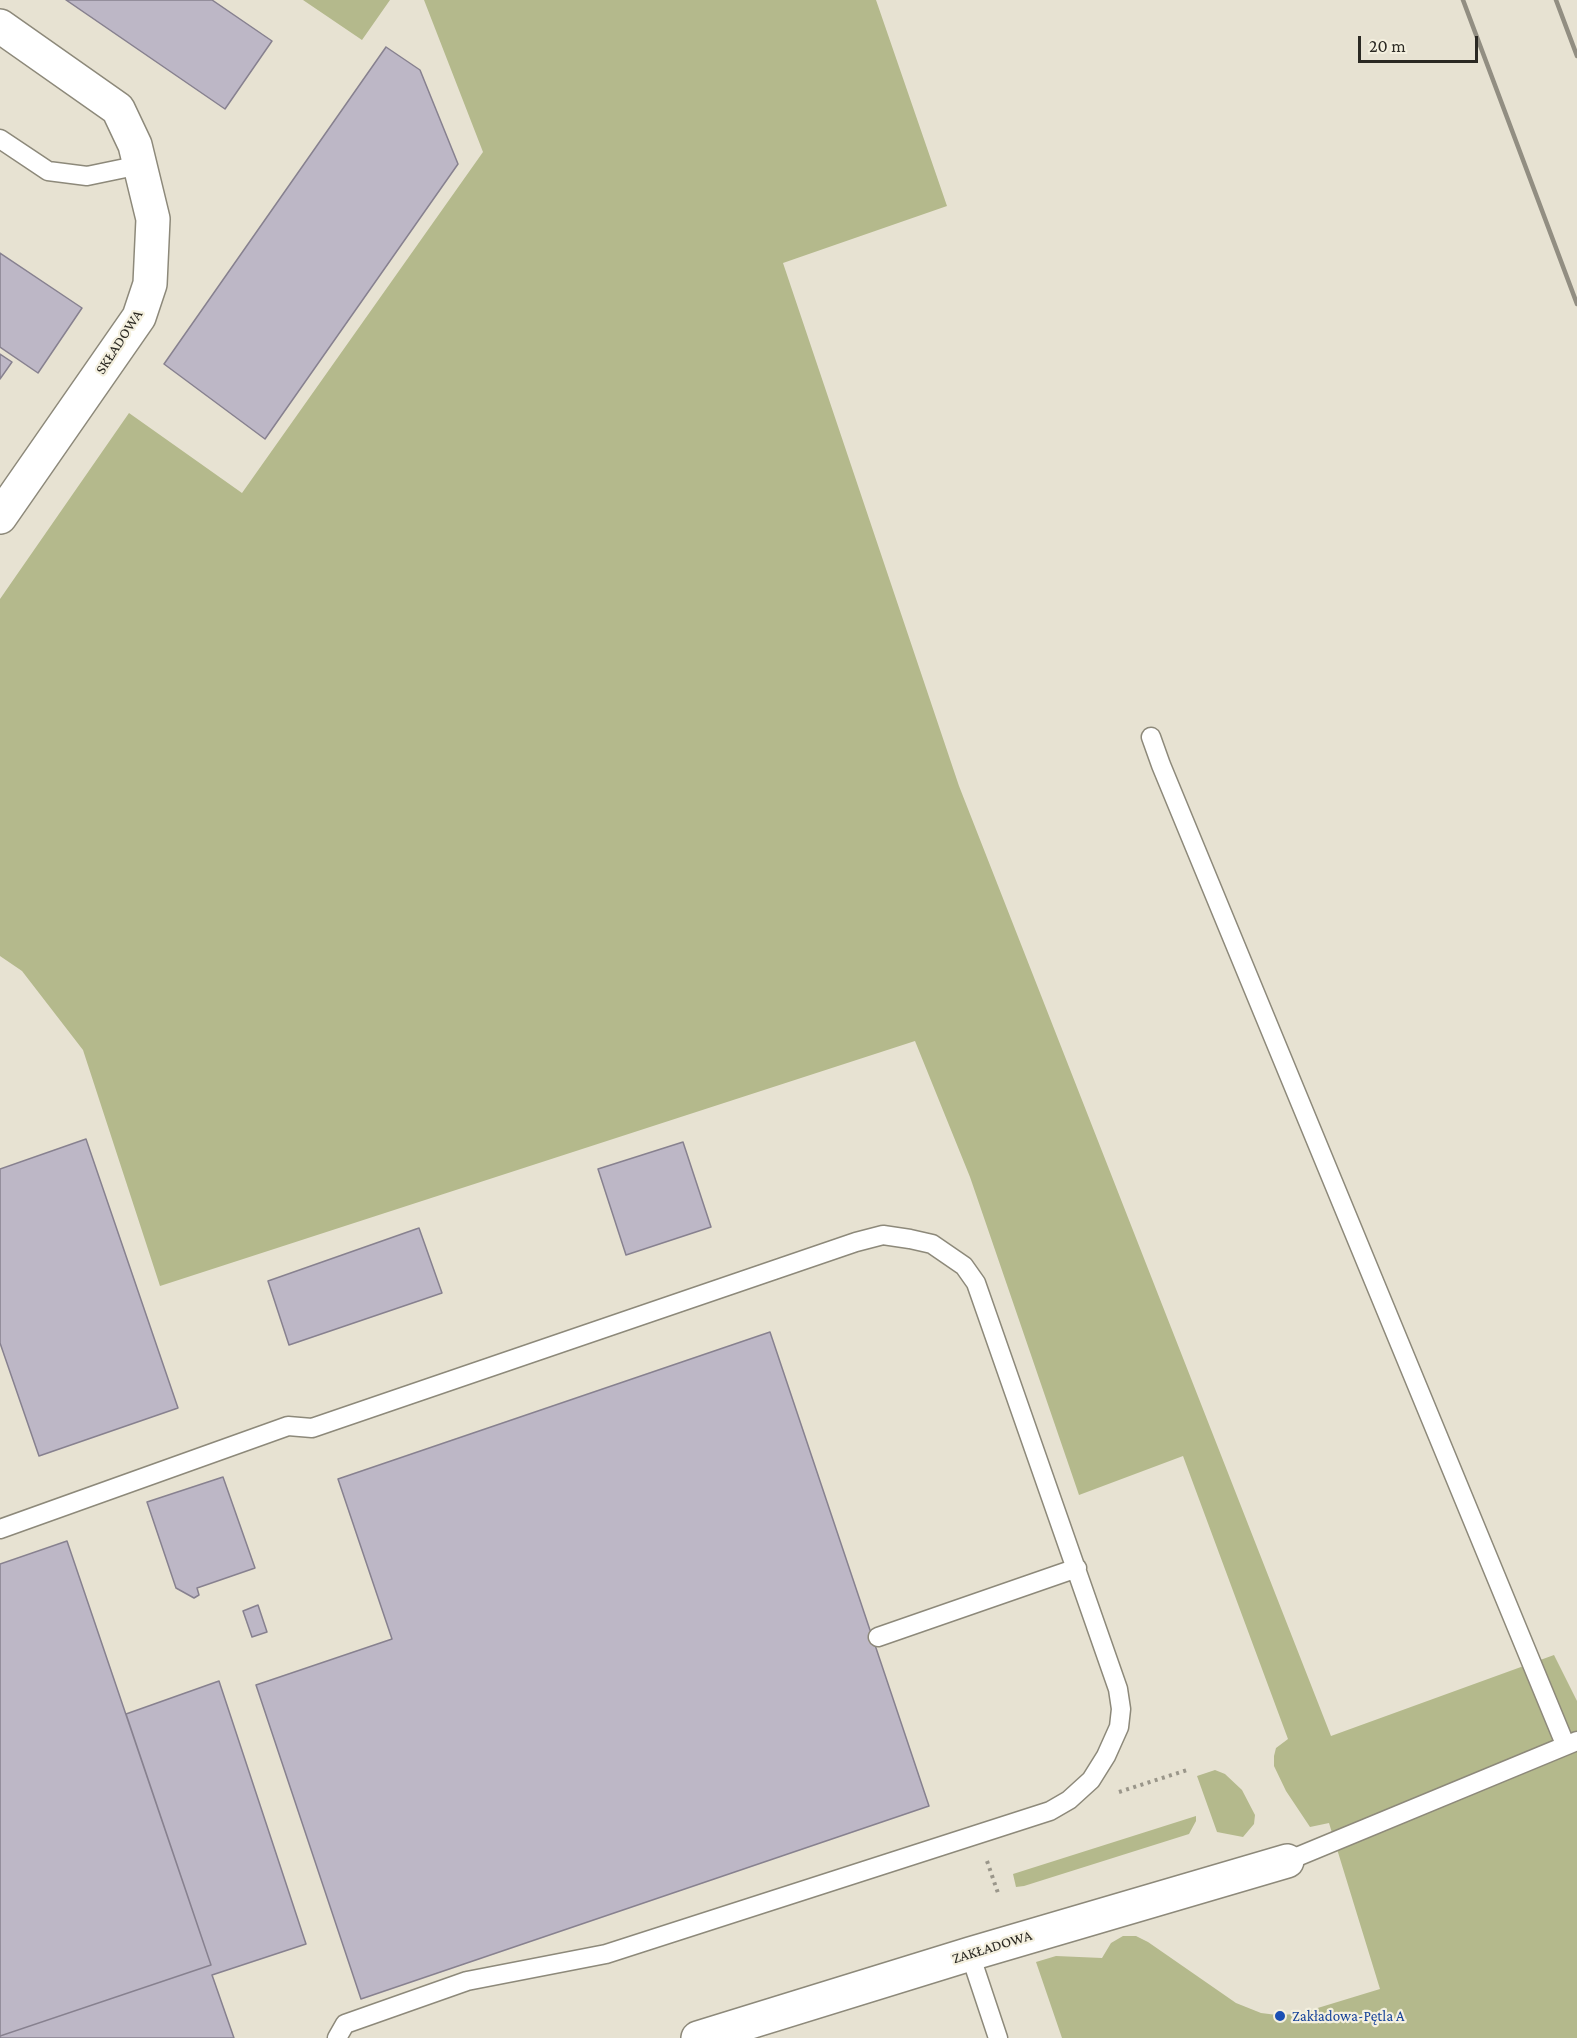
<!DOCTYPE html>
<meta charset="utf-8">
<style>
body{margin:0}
#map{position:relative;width:1577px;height:2038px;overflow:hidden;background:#e7e2d2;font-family:"Crimson Pro",serif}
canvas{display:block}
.scale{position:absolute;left:1358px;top:36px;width:120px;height:27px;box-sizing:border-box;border:3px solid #2b2923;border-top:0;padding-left:8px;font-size:18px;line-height:21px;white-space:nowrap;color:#2b2923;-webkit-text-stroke:4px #f4f0df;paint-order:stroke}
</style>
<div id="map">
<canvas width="1577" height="2038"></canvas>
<div class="scale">20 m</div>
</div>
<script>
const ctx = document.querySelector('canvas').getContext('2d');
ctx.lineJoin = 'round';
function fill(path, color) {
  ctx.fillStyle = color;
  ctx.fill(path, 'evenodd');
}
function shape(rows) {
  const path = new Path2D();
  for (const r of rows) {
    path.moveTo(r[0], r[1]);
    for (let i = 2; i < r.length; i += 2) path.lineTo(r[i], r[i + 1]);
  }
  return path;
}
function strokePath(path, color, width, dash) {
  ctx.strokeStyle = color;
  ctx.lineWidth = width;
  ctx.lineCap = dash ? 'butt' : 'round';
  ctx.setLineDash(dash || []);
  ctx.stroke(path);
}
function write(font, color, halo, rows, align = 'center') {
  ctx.font = font + ' "Crimson Pro",serif';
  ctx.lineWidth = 4.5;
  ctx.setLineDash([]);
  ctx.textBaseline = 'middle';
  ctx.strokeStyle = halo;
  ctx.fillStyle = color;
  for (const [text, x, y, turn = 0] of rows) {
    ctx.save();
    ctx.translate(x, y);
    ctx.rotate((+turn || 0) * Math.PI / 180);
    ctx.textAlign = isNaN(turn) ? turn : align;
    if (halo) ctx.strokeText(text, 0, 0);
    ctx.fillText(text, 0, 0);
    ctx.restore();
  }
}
const green = shape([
 [303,0,390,0,362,40],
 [424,0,876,0,947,206,783,263,959,786,1331,1736,1554,1655,1577,1701,1577,2038,1062,2038,1036,1962,1056,1956,1102,1958,1111,1943,1123,1936,1136,1936,1148,1942,1236,2003,1261,2013,1277,2015,1298,2014,1380,1989,1329,1823,1310,1827,1286,1791,1274,1766,1274,1756,1276,1748,1288,1739,1183,1456,1079,1495,970,1177,915,1041,160,1286,83,1050,22,971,0,956,0,599,129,413,242,493,483,152],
 [1215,1770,1225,1774,1242,1790,1255,1815,1254,1824,1243,1837,1217,1832,1197,1776],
 [1196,1816,1196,1821,1189,1834,1024,1886,1016,1887,1013,1874]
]);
const building = shape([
 [66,0,212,0,272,41,225,109,66,0],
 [386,47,420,70,458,164,265,439,164,364,386,47],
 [0,253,82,308,38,373,0,347,0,253],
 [0,354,12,362,0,379,0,354],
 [86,1139,178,1408,39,1456,0,1343,0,1169,86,1139],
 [683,1142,711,1227,626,1255,598,1169,683,1142],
 [419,1228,442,1293,289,1345,268,1281,419,1228],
 [770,1332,929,1806,361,1999,256,1685,392,1639,338,1479,770,1332],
 [223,1477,255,1568,197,1588,199,1595,194,1598,176,1588,147,1502,223,1477],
 [67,1541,211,1965,0,2036,0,1564,67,1541],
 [258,1605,267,1632,252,1637,243,1611,258,1605],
 [219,1681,306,1944,212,1975,234,2038,0,2038,0,2036,211,1965,126,1714,219,1681]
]);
const path = shape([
 [1119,1792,1187,1770],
 [987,1861,999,1896]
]);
const lane = shape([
 [0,139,48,171,87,176,140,165],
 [1151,737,1161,765,1565,1744],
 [0,1529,288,1426,312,1428,856,1242,883,1235,910,1239,932,1244,964,1266,976,1283,1118,1689,1121,1709,1119,1727,1106,1756,1091,1780,1069,1800,1050,1811,606,1954,467,1981,345,2024,337,2038],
 [878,1637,1077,1568],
 [1287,1861,1577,1741],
 [970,1954,998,2038]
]);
const street = shape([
 [0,26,118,109,135,145,153,219,150,284,139,317,0,517],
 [698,2038,970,1954,1287,1861]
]);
const rail = shape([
 [1463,0,1577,304],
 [1556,0,1577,56]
]);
const markers = [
 [1280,2016,6,"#1a4fb4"]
];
const streetNames = [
 ["SKŁADOWA",119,342,-57],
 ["ZAKŁADOWA",992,1947,-17]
];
const transitNames = [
 ["Zakładowa-Pętla A",1292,2016]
];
fill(green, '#b4b98c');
fill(building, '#bdb7c6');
strokePath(building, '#87818f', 1.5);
strokePath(lane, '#8d897a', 21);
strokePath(street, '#8d897a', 36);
strokePath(path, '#9a968a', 4, [3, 4.5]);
strokePath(lane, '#fff', 18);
strokePath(street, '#fff', 33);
strokePath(rail, '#928e82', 4.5);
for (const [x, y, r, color] of markers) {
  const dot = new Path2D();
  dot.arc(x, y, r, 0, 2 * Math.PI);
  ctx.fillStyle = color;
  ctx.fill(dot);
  strokePath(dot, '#f4f0df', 2);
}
write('15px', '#2b2923', '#f4f0df', streetNames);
write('15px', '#164399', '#f4f0df', transitNames, 'left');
</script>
